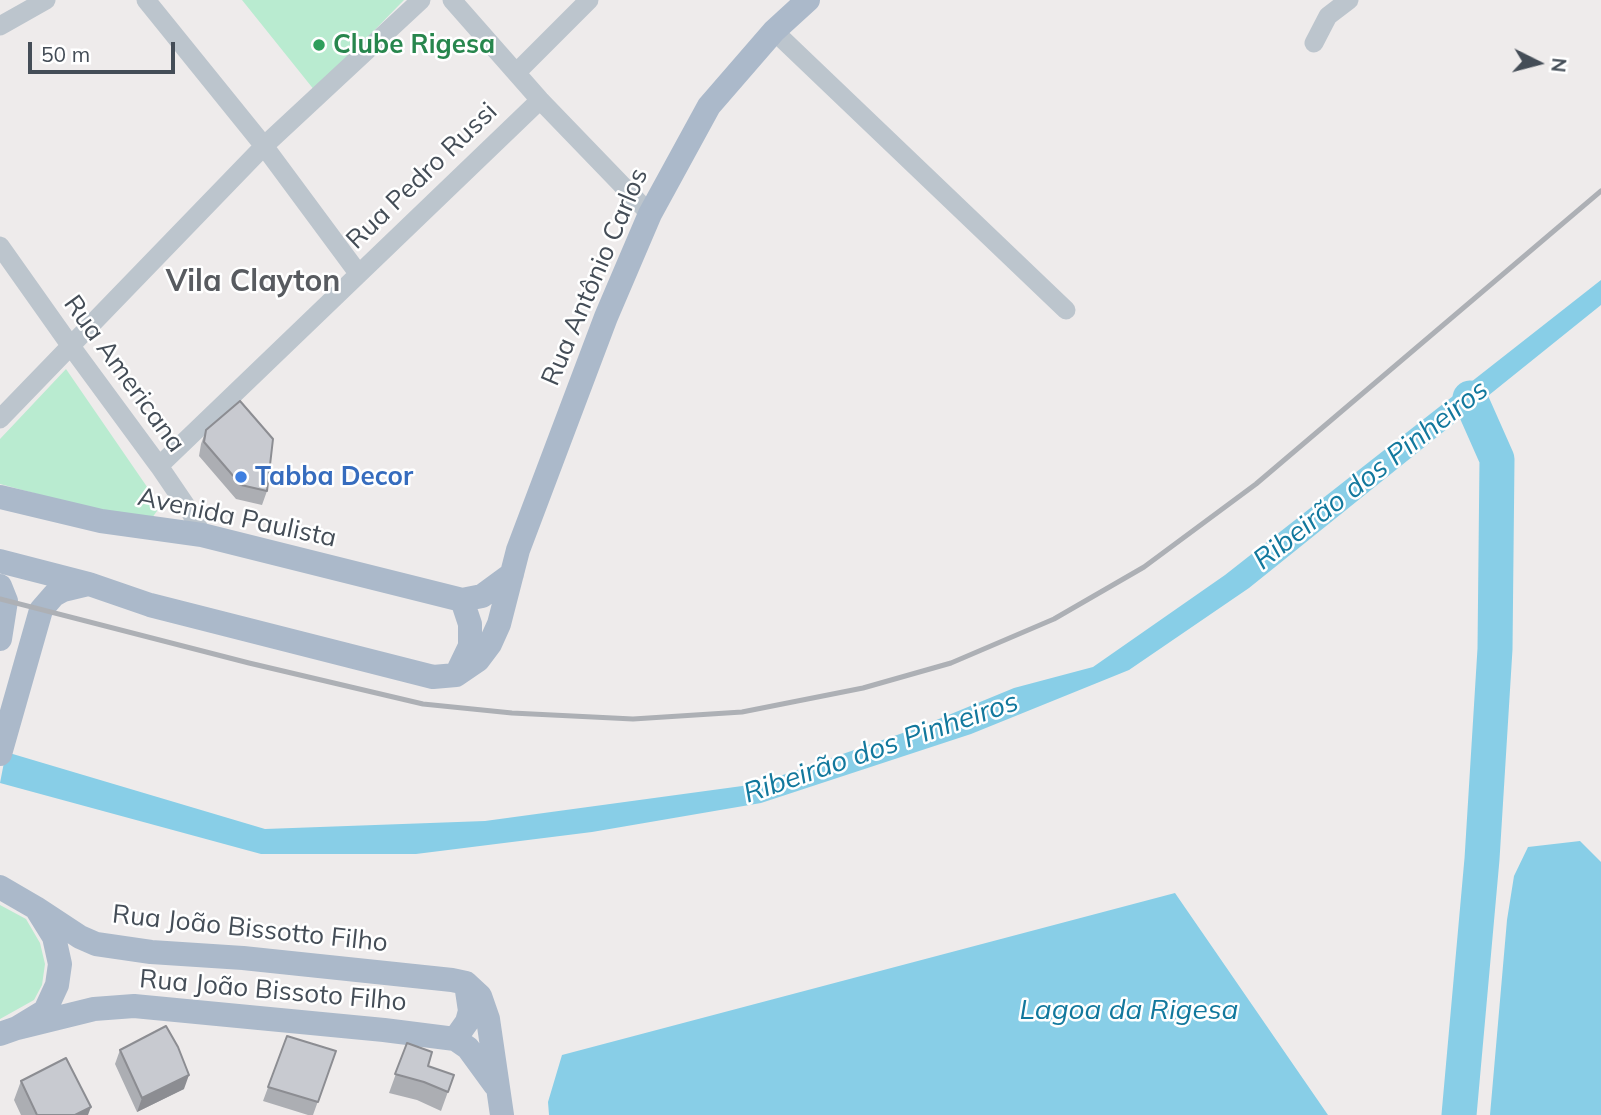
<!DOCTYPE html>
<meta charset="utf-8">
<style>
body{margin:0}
#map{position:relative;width:1601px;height:1115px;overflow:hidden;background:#eeebeb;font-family:Mulish,sans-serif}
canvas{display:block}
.north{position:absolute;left:1503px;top:28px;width:70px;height:70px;-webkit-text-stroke:5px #fff;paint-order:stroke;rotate:96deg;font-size:19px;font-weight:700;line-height:28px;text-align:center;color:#444d57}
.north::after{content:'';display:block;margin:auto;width:24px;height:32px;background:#444d57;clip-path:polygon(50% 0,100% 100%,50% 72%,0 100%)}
.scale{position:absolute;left:28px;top:42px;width:147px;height:32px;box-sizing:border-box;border:4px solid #444d57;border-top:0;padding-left:9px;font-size:21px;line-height:24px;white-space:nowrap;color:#444d57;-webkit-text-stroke:5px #fff;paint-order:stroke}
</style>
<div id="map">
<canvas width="1601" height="1115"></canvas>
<div class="north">N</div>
<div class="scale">50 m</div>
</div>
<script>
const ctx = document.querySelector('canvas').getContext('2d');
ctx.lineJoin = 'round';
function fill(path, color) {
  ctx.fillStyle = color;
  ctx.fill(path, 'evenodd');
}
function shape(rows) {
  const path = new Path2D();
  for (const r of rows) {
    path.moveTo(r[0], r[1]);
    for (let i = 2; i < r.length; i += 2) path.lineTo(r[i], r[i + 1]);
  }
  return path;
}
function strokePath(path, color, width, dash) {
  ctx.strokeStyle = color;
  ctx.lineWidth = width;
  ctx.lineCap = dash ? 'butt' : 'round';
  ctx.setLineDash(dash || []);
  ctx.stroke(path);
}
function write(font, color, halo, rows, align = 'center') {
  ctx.font = font + ' Mulish,sans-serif';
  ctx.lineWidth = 5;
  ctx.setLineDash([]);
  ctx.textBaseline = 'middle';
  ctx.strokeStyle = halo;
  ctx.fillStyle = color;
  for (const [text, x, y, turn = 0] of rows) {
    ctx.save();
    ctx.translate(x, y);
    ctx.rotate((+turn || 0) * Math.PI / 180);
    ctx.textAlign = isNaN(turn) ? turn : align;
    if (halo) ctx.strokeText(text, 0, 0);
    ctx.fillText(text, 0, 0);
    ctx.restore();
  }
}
const green = shape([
 [242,0,404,0,315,91],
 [66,369,154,497,157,511,149,522,138,521,0,484,0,439],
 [0,905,26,919,40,943,45,964,42,985,34,1000,0,1019]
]);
const water = shape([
 [1601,280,1601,305,1249,588,1129,670,971,734,761,803,592,832,416,854,261,854,0,783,6,752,265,829,485,821,757,784,917,728,1014,688,1093,667,1225,575],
 [1580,841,1601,862,1601,1115,1490,1115,1507,920,1514,876,1528,847],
 [1175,893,1328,1115,549,1115,548,1102,562,1055]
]);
const river = shape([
 [1459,1115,1482,859,1495,649,1497,459,1470,398]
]);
const minor = shape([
 [146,0,264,146,358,273],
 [452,0,540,100,650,214],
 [0,26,46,0],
 [774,31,1066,310],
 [1314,43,1328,16,1349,0],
 [517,72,589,0],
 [0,246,70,345,159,466,191,513,202,535],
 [0,419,264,146,421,0],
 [159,466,540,100]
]);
const major = shape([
 [0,497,101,521,202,535,462,600,482,596,512,574],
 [0,561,89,584,150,605,433,677,456,675,478,660,490,644,499,624,518,550,606,317,650,214,709,106,774,31,808,0],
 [0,586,6,601,0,639],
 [458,671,470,646,470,624,462,600],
 [0,754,41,610,54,595,63,590,88,584],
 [0,887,36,908,54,937,60,964,57,985,45,1011,17,1028,0,1034],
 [36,908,80,937,96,944,151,952,243,958,452,980,466,983,480,996,488,1019,502,1115],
 [17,1028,94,1009,134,1006,384,1030,455,1039,468,1048,495,1085],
 [455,1039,467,1022,470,1011,466,984]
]);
const rail = shape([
 [0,599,249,663,423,704,512,713,633,719,742,712,863,688,951,663,1054,619,1144,567,1256,484,1601,191]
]);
const wall = shape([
 [206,430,267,491,262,505,236,499,199,456,201,444],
 [287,1036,336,1051,313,1115,308,1115,263,1101],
 [407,1043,428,1066,454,1075,441,1111,417,1100,389,1093],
 [120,1050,184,1089,137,1112,115,1064],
 [21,1081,88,1115,21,1115,14,1100]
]);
const shadedWall = shape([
 [189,1075,184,1089,137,1112,142,1098],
 [91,1107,88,1115,75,1115]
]);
const building = shape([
 [240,401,273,439,267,491,241,485,204,442,206,430,240,401],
 [166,1026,178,1047,189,1075,142,1098,120,1050,166,1026],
 [287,1036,336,1051,318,1102,268,1087,287,1036],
 [407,1043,432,1052,428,1066,454,1075,448,1092,424,1082,395,1074,407,1043],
 [66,1058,91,1107,75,1115,37,1115,21,1081,66,1058]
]);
const markers = [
 [319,45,7,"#2e9e5b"],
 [241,477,7,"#3f7fe0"]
];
const leisureNames = [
 ["Clube Rigesa",333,45]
];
const streetNames = [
 ["Rua Pedro Russi",422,176,-44],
 ["Rua Antônio Carlos",595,277,-67],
 ["Rua Americana",124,374,54],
 ["Avenida Paulista",237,518,12],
 ["Rua João Bissotto Filho",250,929,6],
 ["Rua João Bissoto Filho",273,991,5]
];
const shopNames = [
 ["Tabba Decor",255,477]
];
const waterNames = [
 ["Ribeirão dos Pinheiros",1371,475,-38],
 ["Ribeirão dos Pinheiros",881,748,-19],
 ["Lagoa da Rigesa",1129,1011]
];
const quarterNames = [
 ["Vila Clayton",253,282]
];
fill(green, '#b9ebd0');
fill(water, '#88cee7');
strokePath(river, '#88cee7', 35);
strokePath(minor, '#bcc5cd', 19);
strokePath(major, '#abb9ca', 24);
strokePath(rail, '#adb0b5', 5);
fill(wall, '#acaeb3');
fill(shadedWall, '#8c8d92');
fill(building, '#c8cad0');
strokePath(building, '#8c8d92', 2);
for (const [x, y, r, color] of markers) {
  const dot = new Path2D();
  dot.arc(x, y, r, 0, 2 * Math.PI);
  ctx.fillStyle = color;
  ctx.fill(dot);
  strokePath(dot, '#fff', 2.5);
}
write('bold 26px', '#27864d', '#fff', leisureNames, 'left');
write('26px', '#444d57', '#fff', streetNames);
write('bold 26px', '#366cbe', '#fff', shopNames, 'left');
write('italic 28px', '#12789d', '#fff', waterNames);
write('bold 30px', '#585b60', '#fff', quarterNames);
</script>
